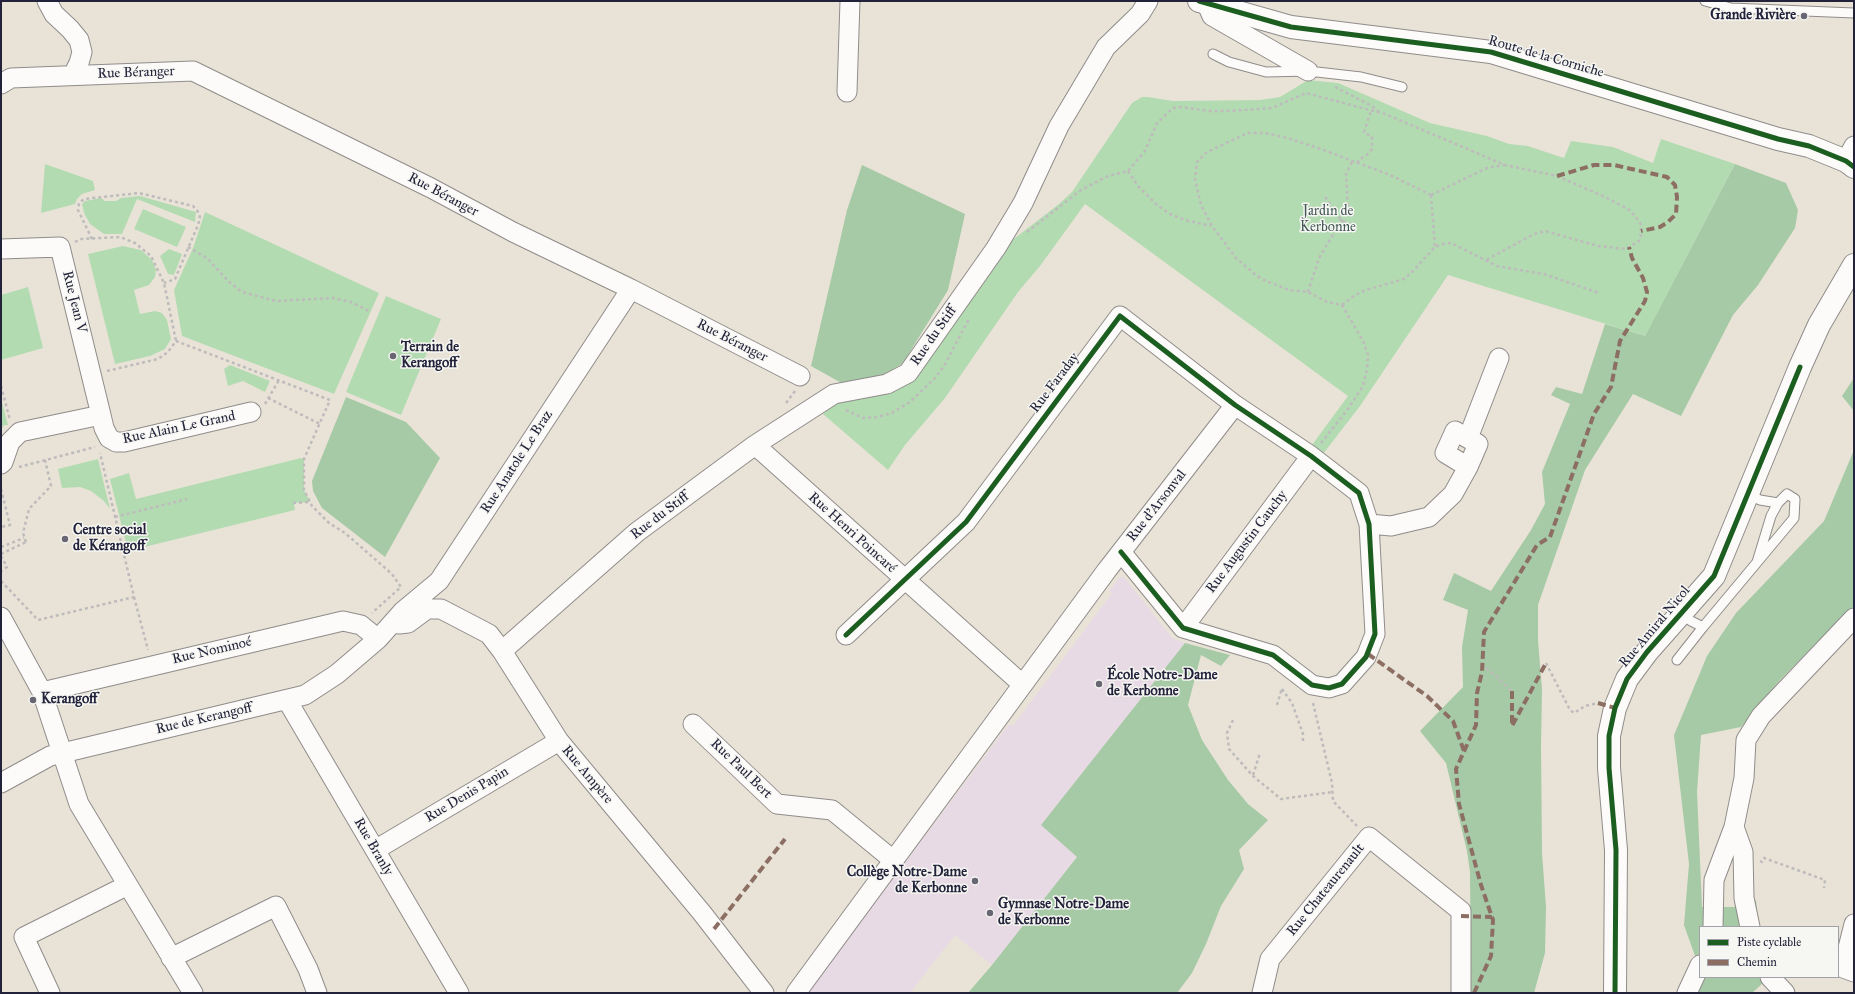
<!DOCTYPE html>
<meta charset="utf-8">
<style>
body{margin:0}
#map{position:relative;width:1855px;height:994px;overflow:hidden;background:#e9e3d7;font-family:"IM FELL Great Primer",serif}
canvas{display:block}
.frame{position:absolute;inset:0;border:2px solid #22223b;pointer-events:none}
.legend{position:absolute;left:1699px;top:926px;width:140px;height:52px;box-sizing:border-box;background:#f6f6f2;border:1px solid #a1a1a9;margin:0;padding:5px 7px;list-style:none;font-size:12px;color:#22223b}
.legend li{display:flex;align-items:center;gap:8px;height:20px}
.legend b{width:20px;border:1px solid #a1a1a9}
</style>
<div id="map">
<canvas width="1855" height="994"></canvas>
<div class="frame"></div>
<ul class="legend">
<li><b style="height:5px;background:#1b5e20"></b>Piste cyclable</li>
<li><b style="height:5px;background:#8d6e63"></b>Chemin</li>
</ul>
</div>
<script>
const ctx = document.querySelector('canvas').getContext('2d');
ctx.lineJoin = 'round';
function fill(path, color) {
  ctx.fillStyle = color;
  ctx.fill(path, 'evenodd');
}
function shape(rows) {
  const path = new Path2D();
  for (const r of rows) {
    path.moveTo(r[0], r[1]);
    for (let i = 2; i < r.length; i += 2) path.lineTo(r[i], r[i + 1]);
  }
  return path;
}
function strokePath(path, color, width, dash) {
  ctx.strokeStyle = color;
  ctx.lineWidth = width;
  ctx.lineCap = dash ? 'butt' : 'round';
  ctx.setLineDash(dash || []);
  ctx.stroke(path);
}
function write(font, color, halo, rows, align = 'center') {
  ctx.font = font + ' "IM FELL Great Primer",serif';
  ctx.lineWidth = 3;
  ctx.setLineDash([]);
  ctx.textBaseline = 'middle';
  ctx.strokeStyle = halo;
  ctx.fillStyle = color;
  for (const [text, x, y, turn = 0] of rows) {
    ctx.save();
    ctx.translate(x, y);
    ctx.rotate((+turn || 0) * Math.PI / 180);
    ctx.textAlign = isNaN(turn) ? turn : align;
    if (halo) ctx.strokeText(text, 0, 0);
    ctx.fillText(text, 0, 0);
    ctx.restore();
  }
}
const built = shape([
 [1120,577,1124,577,1172,638,1185,643,1042,825,1077,857,992,965,955,935,910,993,807,993,1009,724,1013,726,1112,593,1109,591]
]);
const green = shape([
 [1308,80,1338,83,1430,123,1487,136,1509,144,1528,146,1564,158,1571,141,1613,147,1653,163,1661,139,1735,164,1645,336,1448,275,1360,406,1323,454,1312,445,1348,396,1085,204,1040,266,1018,292,945,398,905,445,888,470,823,414,835,403,886,390,1006,245,1059,204,1072,192,1132,103,1142,97,1148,97,1173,101,1260,100,1280,97],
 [45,164,93,181,95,190,82,194,77,199,75,204,41,213],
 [140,196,196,212,195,222,137,199,122,234,104,234,90,224,84,213,82,204,85,201,101,198,105,201,116,201,121,198],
 [143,209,186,227,177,247,134,229],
 [205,212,379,293,334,394,182,336,174,290,193,248],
 [123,246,141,250,152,260,156,270,155,277,149,285,134,290,140,314,155,311,162,313,167,320,171,339,165,349,150,356,115,364,88,254],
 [169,249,182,254,174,275,168,274,160,256],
 [28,287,43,348,1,360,1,295],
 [386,296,441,319,401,415,346,392],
 [230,365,270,381,265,392,243,381,228,386,224,369],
 [1,398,8,425,4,425,1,430],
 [301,458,304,459,304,490,310,502,294,503,295,510,128,551,110,479,129,473,136,499],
 [98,459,110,509,104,501,91,491,80,487,62,488,58,469]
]);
const forest = shape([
 [1735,164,1786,183,1798,210,1795,228,1758,285,1733,315,1681,416,1633,394,1585,470,1538,605,1538,640,1542,690,1541,746,1542,853,1546,907,1545,953,1534,993,1471,993,1470,872,1467,851,1446,763,1420,731,1463,687,1462,647,1468,610,1443,600,1454,573,1491,591,1531,530,1545,504,1542,472,1570,404,1551,395,1556,387,1582,394,1605,324,1645,336],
 [862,165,965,214,948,290,903,363,878,379,845,385,811,366,847,210],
 [1854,378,1854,411,1842,396],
 [346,397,406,422,440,458,385,557,322,508,313,491,312,481],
 [1854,450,1854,632,1850,636,1835,624,1780,680,1741,727,1701,735,1697,792,1702,907,1734,907,1756,900,1758,927,1700,927,1700,970,1684,925,1689,864,1674,735,1707,656,1736,613,1824,521],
 [1185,643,1230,655,1221,666,1201,655,1188,705,1202,740,1228,780,1248,804,1268,820,1239,850,1244,869,1221,906,1206,944,1192,973,1177,993,968,993,992,965,1077,857,1041,825],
 [1701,977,1762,977,1763,983,1752,993,1697,993]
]);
const path = shape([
 [1335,87,1372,106,1379,112],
 [1357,163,1360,159,1367,155,1372,149,1372,137,1364,132,1371,111],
 [1128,171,1138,186,1157,205,1170,214,1185,220,1211,226],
 [1431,195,1487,168,1504,165],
 [1431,195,1435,247],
 [1325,197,1341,220,1351,225],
 [1027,232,1081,190,1108,176,1128,171,1145,151,1157,123,1173,108,1182,107,1209,111,1228,111,1272,108,1306,93,1385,114,1505,165,1557,176,1605,197,1628,209,1636,217,1641,225,1641,234,1639,241,1626,249,1598,246,1545,231,1534,234,1486,260],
 [92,239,78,210,79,203,84,199,139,193,193,206,199,213,200,218,198,225,175,279,164,283],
 [75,242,81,239,120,237,135,243,151,256,164,283,176,341],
 [188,247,207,258,229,282,242,292,276,301,333,298,351,302,371,312],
 [1308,292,1319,258,1348,209,1346,174,1352,162],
 [1342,305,1355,295,1366,290,1404,279,1412,272,1435,247,1443,244,1451,243,1497,266,1544,274,1599,293],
 [107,371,158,359,168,352,176,341,330,400,304,459,304,490,312,506,329,523,345,533,392,574,401,587,372,613],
 [1,386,10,420],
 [268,398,320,424],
 [786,403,795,391],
 [265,404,279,380],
 [846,410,863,418,877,417,892,413,910,402,934,379,944,366,969,319],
 [1321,443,1348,409,1363,386,1367,369,1368,355,1363,341,1342,305,1327,302,1308,292,1289,290,1266,281,1257,276,1236,258,1212,226,1201,205,1195,179,1197,162,1207,152,1248,133,1265,133,1287,138,1321,149,1390,175,1431,195],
 [19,467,95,447],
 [1,489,10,525,1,527],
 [293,503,310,502],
 [115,517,187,499],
 [26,542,23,533,29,509,51,486,45,460],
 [1,547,24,538],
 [1,554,28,541],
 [1,556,7,567,1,571],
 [1,581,38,620,134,597,100,453],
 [134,597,148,650],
 [1546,663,1570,710,1574,713,1585,706,1598,703],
 [1482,664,1512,691],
 [1282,689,1292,703,1303,734,1303,742],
 [1313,703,1332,783,1333,801,1357,826],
 [1277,705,1282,688],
 [1233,720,1227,733,1229,749,1253,776,1281,799,1333,792],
 [1253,775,1260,753],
 [1760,861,1762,862,1764,858,1825,880,1824,888]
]);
const lane = shape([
 [1705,1,1731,8,1854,13],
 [1213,54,1229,62,1266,72,1308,71,1361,77,1402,87],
 [1757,562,1771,516,1778,503],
 [1681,613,1691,621,1703,627,1794,518,1795,499,1787,494,1778,503,1760,500,1748,494],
 [1677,660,1703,627]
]);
const street = shape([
 [47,1,54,14,70,29,79,40,82,52,79,63,73,75],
 [1206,2,1212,16,1308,71],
 [1,84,11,78,193,71,431,188,513,232,631,289,800,376],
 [847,92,850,1],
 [1846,161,1854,146],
 [1,249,60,247,101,415],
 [1468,438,1499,358],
 [755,445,1022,684],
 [1,464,3,462,10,442,20,432,101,415,104,428,109,438,116,442,124,442,251,412],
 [1369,524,1391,526,1429,517,1453,494,1468,467,1478,444,1455,431,1445,453,1468,467],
 [1,617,42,692,79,804,193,993],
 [399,624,408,623,427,609,441,609,489,634,502,651,559,741,702,913,764,993],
 [1183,628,1311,456],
 [846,635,966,522,1120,316,1235,405,1311,456,1359,493,1369,524,1375,634,1366,657,1342,684,1329,688,1312,685,1273,655,1183,628,1121,552],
 [502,651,637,532,755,445,834,394,887,384,908,373,996,248,1023,203,1059,126,1106,47,1140,14,1148,1],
 [42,692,343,621,361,625,378,639],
 [287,700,459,993],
 [693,724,777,804,832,810,893,860],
 [1,783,50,756,305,695,337,674,378,639,403,611,439,581,631,289],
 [1734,827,1743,852,1744,898,1750,927],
 [375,850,559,741],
 [1854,924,1843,968,1854,972],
 [1713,927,1714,880,1734,827,1744,778,1746,740,1761,716,1854,618],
 [171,958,276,906,308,969,317,993],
 [1770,977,1785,993],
 [50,993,24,937,128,885],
 [796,993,1107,570,1235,405],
 [1262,993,1270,959,1369,837,1461,911,1461,993],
 [1687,993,1700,965]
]);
const secondary = shape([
 [1199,1,1291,27,1491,52,1778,139,1809,146,1846,161,1854,167],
 [1615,993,1616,850,1609,768,1609,736,1615,708,1627,679,1647,652,1714,576,1800,367,1819,325,1854,265]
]);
const quiet = shape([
 [1557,176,1594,165,1614,165,1667,177,1675,185,1677,197,1676,214,1668,222,1660,227,1641,231],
 [1368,654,1427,696,1453,721,1464,751],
 [1512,691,1512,726,1546,663],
 [1598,703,1615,708],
 [1461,916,1492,917],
 [714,929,785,839],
 [1474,993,1491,956,1493,920,1481,885,1459,804,1456,769,1476,725,1477,693,1482,672,1484,632,1537,545,1550,537,1594,414,1611,387,1620,341,1645,301,1647,292,1643,278,1632,258,1629,247]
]);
const cycleway = shape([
 [1199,1,1291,27,1491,52,1778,139,1809,146,1846,161,1854,167],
 [846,635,966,522,1120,316,1235,405,1311,456,1359,493,1369,524,1375,634,1366,657,1342,684,1329,688,1312,685,1273,655,1183,628,1121,552],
 [1615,993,1616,850,1609,768,1609,736,1615,708,1627,679,1647,652,1714,576,1800,367]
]);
const markers = [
 [1804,16,4,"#686672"],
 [393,356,4,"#686672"],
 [65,539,4,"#686672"],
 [1099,684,4,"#686672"],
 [33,700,4,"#686672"],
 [975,881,4,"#686672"],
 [990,913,4,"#686672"]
];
const poiNames = [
 ["Grande Rivière",1796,16,"right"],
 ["Terrain de",401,348],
 ["Kerangoff",401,364],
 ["Centre social",73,531],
 ["de Kérangoff",73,547],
 ["École Notre-Dame",1107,676],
 ["de Kerbonne",1107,692],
 ["Kerangoff",41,700],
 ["Collège Notre-Dame",967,873,"right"],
 ["de Kerbonne",967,889,"right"],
 ["Gymnase Notre-Dame",998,905],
 ["de Kerbonne",998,921]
];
const streetNames = [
 ["Route de la Corniche",1546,57,16],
 ["Rue Béranger",136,73,-2],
 ["Rue Béranger",443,195,28],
 ["Rue Jean V",74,302,76],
 ["Rue du Stiff",934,336,-55],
 ["Rue Béranger",732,341,27],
 ["Rue Faraday",1055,383,-53],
 ["Rue Alain Le Grand",179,428,-12],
 ["Rue Anatole Le Braz",517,462,-57],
 ["Rue d'Arsonval",1157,506,-52],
 ["Rue du Stiff",660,516,-37],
 ["Rue Henri Poincaré",852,533,42],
 ["Rue Augustin Cauchy",1247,542,-53],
 ["Rue Amiral Nicol",1655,627,-50],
 ["Rue Nominoé",212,651,-13],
 ["Rue de Kerangoff",204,719,-13],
 ["Rue Paul Bert",741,769,44],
 ["Rue Ampère",587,775,50],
 ["Rue Denis Papin",467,795,-31],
 ["Rue Branly",373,847,60],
 ["Rue Chateaurenault",1326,890,-51]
];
const parkNames = [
 ["Jardin de",1328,212],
 ["Kerbonne",1328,228]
];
fill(built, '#e8dae4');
fill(green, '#b3dbb1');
fill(forest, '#a5caa5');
strokePath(lane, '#8f8c8a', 11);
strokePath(street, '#8f8c8a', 21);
strokePath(secondary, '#8f8c8a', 24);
strokePath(path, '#bdbbbc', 2.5, [3, 3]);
strokePath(lane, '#fcfbf9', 9);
strokePath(street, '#fcfbf9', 19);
strokePath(secondary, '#fcfbf9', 22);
strokePath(quiet, '#8d6e63', 4, [8, 4]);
strokePath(cycleway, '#1b5e20', 5);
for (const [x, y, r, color] of markers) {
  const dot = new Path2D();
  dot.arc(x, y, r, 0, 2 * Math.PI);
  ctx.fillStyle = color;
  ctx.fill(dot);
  strokePath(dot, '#f6f6f2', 1.5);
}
write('bold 14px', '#22223b', '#f6f6f2', poiNames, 'left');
write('14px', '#22223b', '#f6f6f2', streetNames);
write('14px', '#405755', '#f6f6f2', parkNames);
</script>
